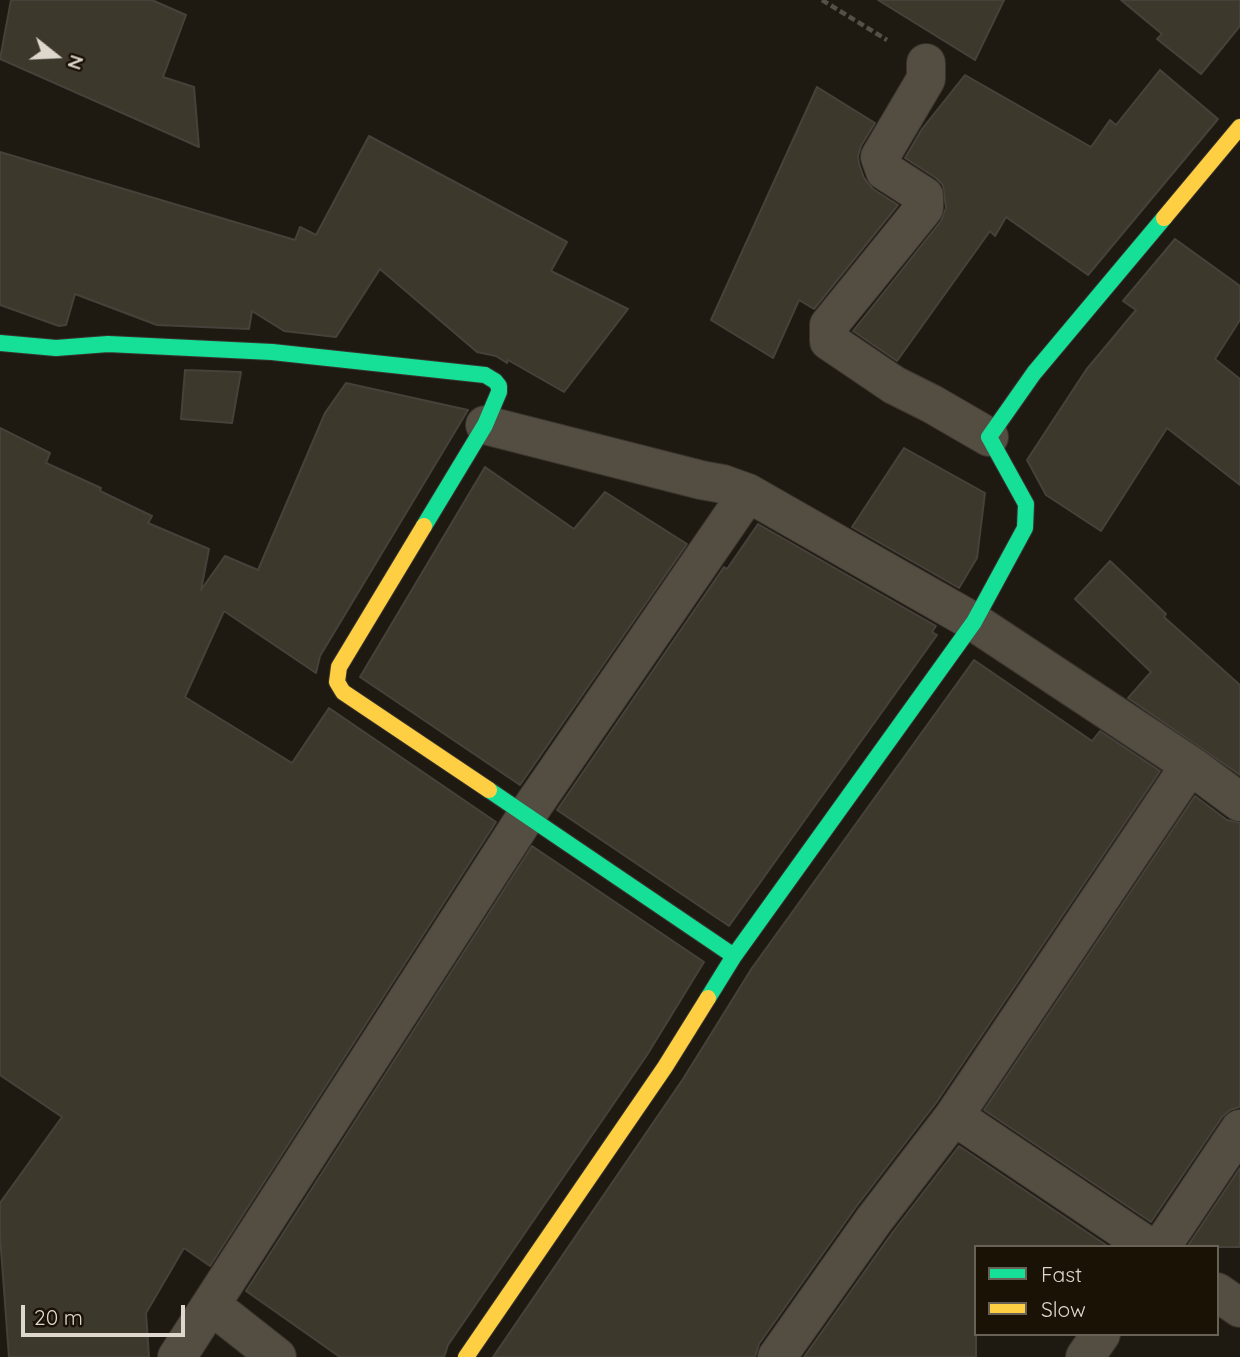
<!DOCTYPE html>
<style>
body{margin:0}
#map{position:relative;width:1240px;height:1357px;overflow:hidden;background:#1e1a12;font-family:Quicksand,sans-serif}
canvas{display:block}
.legend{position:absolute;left:974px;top:1245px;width:245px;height:91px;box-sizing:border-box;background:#1a1205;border:2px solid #686155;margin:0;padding:9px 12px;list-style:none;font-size:21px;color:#ddd7ce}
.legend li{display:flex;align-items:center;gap:14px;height:35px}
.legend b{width:35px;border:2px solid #686155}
.north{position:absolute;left:21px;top:21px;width:70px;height:70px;-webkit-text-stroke:5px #1a1205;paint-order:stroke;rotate:108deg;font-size:19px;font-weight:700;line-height:28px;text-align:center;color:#ddd7ce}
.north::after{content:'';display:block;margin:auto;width:24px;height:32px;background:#ddd7ce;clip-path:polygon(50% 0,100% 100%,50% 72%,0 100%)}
.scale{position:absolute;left:21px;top:1305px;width:164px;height:32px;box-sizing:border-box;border:4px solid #ddd7ce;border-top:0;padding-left:9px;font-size:21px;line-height:24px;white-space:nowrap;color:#ddd7ce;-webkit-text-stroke:5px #1a1205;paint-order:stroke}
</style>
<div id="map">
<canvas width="1240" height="1357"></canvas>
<ul class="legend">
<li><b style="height:9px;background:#16e098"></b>Fast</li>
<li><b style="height:9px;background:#ffcf43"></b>Slow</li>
</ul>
<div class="north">N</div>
<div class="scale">20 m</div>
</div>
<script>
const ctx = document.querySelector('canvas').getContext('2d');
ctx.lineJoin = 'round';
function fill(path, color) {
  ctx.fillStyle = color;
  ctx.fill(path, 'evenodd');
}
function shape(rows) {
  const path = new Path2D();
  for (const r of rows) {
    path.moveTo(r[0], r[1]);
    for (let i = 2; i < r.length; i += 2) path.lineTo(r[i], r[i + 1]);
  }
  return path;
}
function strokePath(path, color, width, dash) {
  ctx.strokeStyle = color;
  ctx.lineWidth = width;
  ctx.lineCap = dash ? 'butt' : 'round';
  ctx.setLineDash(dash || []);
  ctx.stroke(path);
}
const building = shape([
 [11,0,152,0,186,15,163,77,194,87,199,147,0,59,11,0],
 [878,0,1004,0,975,60,878,0],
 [1121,0,1240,0,1240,26,1201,74,1157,39,1162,34,1121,0],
 [1160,70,1218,119,1088,275,1006,217,995,236,990,231,897,361,853,331,941,221,946,208,943,185,936,178,905,158,922,129,965,75,1091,147,1110,120,1116,125,1160,70],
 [817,87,875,123,861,146,858,156,859,164,864,178,873,189,898,205,814,309,799,300,773,358,711,320,817,87],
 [369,136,567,242,551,271,628,309,564,392,508,360,507,363,496,356,477,352,380,269,336,337,284,331,252,311,249,329,157,325,75,294,66,325,59,326,0,305,0,152,295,240,300,227,316,235,369,136],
 [1175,239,1240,286,1240,320,1215,359,1240,379,1240,485,1167,428,1101,531,1046,495,1027,460,1086,370,1136,310,1123,301,1175,239],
 [185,370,241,372,232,423,181,419,185,370],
 [346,383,468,410,320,656,316,673,224,611,185,697,292,763,329,708,496,822,210,1266,184,1248,146,1313,149,1357,9,1357,0,1236,0,1203,62,1117,0,1075,0,428,50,453,46,463,101,488,100,491,152,516,148,523,209,549,201,590,225,556,258,570,325,413,346,383],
 [904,448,985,493,977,558,959,588,852,527,904,448],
 [485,467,574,529,605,492,687,544,520,785,360,677,485,467],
 [758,524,936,626,932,632,937,635,729,926,557,810,724,567,727,569,758,524],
 [1110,561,1166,614,1164,617,1240,685,1240,775,1128,698,1151,672,1075,599,1110,561],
 [974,660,1092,741,1100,731,1160,771,936,1103,856,1207,759,1344,755,1357,493,1357,683,1079,752,968,974,660],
 [1195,796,1227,820,1240,823,1240,1107,1230,1110,1222,1117,1151,1222,984,1110,1195,796],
 [532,846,704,962,647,1055,448,1345,444,1357,340,1357,246,1291,532,846],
 [959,1146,1109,1247,976,1247,976,1357,804,1357,892,1233,959,1146],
 [1240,1168,1240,1247,1187,1247,1240,1168]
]);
const path = shape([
 [822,0,887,40]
]);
const street = shape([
 [926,63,926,79,880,157,885,171,924,196,924,208,829,325,829,341,894,385,932,404,989,437],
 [485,425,701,480,723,484,748,493,974,622,1190,765,1240,802],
 [1149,1247,954,1116,1190,765],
 [1161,1247,1240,1129],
 [1217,1292,1240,1308],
 [211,1305,277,1357],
 [177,1357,526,816,748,493],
 [777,1357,874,1220,954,1116],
 [1085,1357,1101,1334]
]);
const fast = shape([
 [0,343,56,348,108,344,272,352,485,375,495,381,499,386,499,392,485,425,424,526],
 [489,790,734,956],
 [708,998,734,956,974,622,1025,528,1026,504,989,437,1034,373,1164,218]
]);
const slow = shape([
 [1164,218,1240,127],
 [424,526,339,667,337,682,343,692,489,790],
 [466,1357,665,1067,708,998]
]);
fill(building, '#3d382c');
strokePath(building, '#46423b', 2);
strokePath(street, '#38342d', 40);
strokePath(fast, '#38342d', 18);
strokePath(slow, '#38342d', 18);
strokePath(path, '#545048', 4.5, [7, 3.5]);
strokePath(street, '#544d42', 38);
strokePath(fast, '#16e098', 16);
strokePath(slow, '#ffcf43', 16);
</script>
